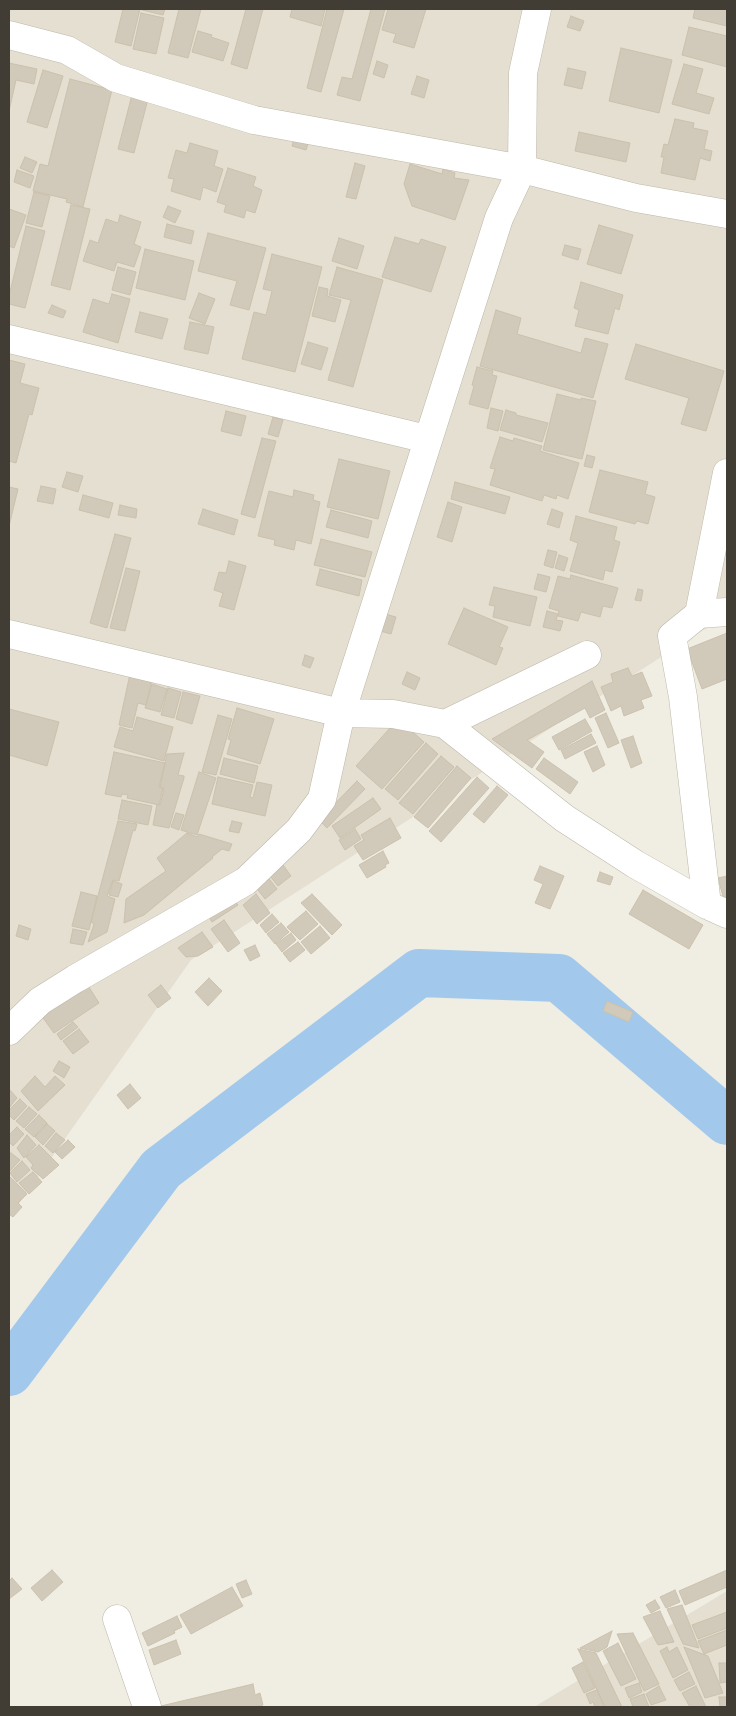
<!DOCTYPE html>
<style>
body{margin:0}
#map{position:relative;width:736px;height:1716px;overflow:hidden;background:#f0ede3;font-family:Helvetica,sans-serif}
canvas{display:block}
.frame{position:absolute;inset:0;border:10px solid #423d34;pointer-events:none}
</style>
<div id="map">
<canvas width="736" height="1716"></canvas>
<div class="frame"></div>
</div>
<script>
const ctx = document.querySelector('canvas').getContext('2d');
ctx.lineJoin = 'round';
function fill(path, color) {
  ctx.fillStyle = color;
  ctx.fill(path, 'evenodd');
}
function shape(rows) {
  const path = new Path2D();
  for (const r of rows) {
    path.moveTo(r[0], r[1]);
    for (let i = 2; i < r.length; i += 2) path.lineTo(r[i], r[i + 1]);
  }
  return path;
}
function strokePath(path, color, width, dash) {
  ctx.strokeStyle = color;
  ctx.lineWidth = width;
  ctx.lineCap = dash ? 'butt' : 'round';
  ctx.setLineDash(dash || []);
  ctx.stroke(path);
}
const residential = shape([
 [9,9,727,9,727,621,703,630,191,960,9,1218],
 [727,1591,727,1707,534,1707]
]);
const river = shape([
 [9,1372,161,1169,419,973,559,978,727,1121]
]);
const building = shape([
 [123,9,140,9,131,46,115,42,123,9],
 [142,9,165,9,163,15,142,10,142,9],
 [179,9,201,9,188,58,168,53,179,9],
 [246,9,263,9,247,69,231,64,246,9],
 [292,9,325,9,321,26,290,17,292,9],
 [327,9,344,9,321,92,307,88,327,9],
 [371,9,385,9,360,101,337,95,342,77,352,79,371,9],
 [388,9,426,9,414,48,393,42,396,34,382,30,388,9],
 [695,9,727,9,727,26,693,18,695,9],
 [141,13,164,18,156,54,133,49,141,13],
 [571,16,584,21,580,31,567,27,571,16],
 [689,27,727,36,727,67,682,55,689,27],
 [198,31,212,35,211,37,229,43,223,61,192,52,198,31],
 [621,48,672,60,659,113,609,101,621,48],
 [377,61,388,65,384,78,373,74,377,61],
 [9,63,37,69,34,84,16,80,9,111,9,63],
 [684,64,703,69,696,93,714,98,709,114,672,104,684,64],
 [568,68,586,72,582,89,564,85,568,68],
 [43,70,63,76,47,128,27,122,43,70],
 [417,76,429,80,424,98,411,94,417,76],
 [70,79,112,90,83,207,66,202,67,199,33,191,40,164,48,166,70,79],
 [133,91,149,95,134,153,118,149,133,91],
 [675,119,694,123,693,128,708,131,704,149,712,151,710,161,700,158,695,180,661,173,664,157,661,157,664,144,668,145,675,119],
 [579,132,630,143,626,162,575,151,579,132],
 [295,136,309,140,306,150,292,146,295,136],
 [190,143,218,151,214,166,223,169,216,192,203,187,200,200,171,191,174,179,168,178,176,150,187,153,190,143],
 [25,157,37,162,32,173,20,168,25,157],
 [355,163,365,166,356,199,346,197,355,163],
 [410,164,442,174,443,169,455,173,454,178,469,180,455,220,412,206,404,184,410,164],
 [228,168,256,177,253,186,262,190,255,213,246,210,244,218,224,212,226,205,217,202,228,168],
 [17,170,34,176,30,188,14,182,17,170],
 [34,192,50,196,42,227,26,223,34,192],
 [71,205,90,209,70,290,51,285,71,205],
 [168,206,181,211,175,223,163,217,168,206],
 [9,209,26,215,14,248,9,246,9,209],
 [120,215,141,222,134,244,141,247,134,267,117,262,114,271,83,261,90,240,98,243,106,219,118,223,120,215],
 [167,224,194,231,191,244,164,237,167,224],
 [599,225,633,235,621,274,587,264,599,225],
 [26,226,45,231,25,308,9,304,9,296,26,226],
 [208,233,266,248,249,310,230,305,237,281,198,271,208,233],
 [395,237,419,244,421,239,446,247,431,292,382,277,395,237],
 [339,238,364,246,357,269,332,261,339,238],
 [565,245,581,249,578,260,562,255,565,245],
 [145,249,194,261,185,300,136,288,145,249],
 [272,254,322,267,295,372,242,359,254,312,266,315,272,291,263,289,272,254],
 [118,267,136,272,130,295,112,290,118,267],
 [337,267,383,280,353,387,328,380,351,300,329,295,337,267],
 [581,282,623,295,619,310,615,308,608,334,575,326,579,310,574,308,581,282],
 [319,287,328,289,327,296,341,300,335,322,312,316,319,287],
 [199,293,215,299,205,324,189,318,199,293],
 [112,294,130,299,118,343,83,332,93,299,109,304,112,294],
 [52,305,66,311,63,318,48,313,52,305],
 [496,310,521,318,517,334,581,353,585,338,608,344,593,398,480,366,496,310],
 [140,312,168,319,162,339,135,332,140,312],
 [190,322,214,327,208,354,184,349,190,322],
 [308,342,328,348,321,370,301,364,308,342],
 [636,344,724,371,706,431,681,424,689,398,625,379,636,344],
 [9,360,25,364,20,383,39,388,32,415,29,414,16,463,9,461,9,360],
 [477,367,493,371,492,375,497,376,488,409,469,404,474,386,472,385,477,367],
 [557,394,581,400,581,398,596,401,582,459,543,450,557,394],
 [491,408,503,411,498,431,487,428,491,408],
 [506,410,516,413,516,415,548,423,542,442,500,430,506,410],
 [226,411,246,416,241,436,221,431,226,411],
 [273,417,283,420,278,437,268,434,273,417],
 [500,437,513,441,514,438,542,446,540,451,579,463,568,499,557,495,556,499,544,495,542,501,490,485,495,469,490,468,500,437],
 [262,438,276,441,255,518,241,514,262,438],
 [587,455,595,457,592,468,584,466,587,455],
 [339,459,390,471,378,519,327,507,339,459],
 [600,470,648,482,645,494,655,497,648,524,637,521,635,524,589,512,600,470],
 [67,472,83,476,78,492,62,487,67,472],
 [455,482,510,497,505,514,451,499,455,482],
 [41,486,56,489,53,504,37,501,41,486],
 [9,487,18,489,9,526,9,487],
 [294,490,314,495,313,500,320,502,311,544,296,540,294,550,274,545,275,540,258,536,269,491,293,497,294,490],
 [83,495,113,503,109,518,79,510,83,495],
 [448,502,462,507,452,542,437,537,448,502],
 [120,505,137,509,136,518,118,515,120,505],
 [203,509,238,520,234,535,198,524,203,509],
 [552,509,563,513,559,528,547,524,552,509],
 [331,510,372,521,368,538,326,527,331,510],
 [576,516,617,527,614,540,620,542,612,572,605,570,603,580,570,571,578,543,570,540,576,516],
 [115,534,131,538,107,628,90,623,115,534],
 [321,539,372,552,365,577,314,565,321,539],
 [548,550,557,552,553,568,544,565,548,550],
 [559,555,568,558,564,571,555,568,559,555],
 [229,561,246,566,234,610,219,606,223,593,214,590,219,572,226,573,229,561],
 [126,568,140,571,125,631,110,628,126,568],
 [320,569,362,580,359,596,316,585,320,569],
 [538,574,550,577,546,592,534,589,538,574],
 [571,575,618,588,612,608,603,606,600,617,581,612,578,621,558,616,559,611,549,608,558,576,570,579,571,575],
 [494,587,537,597,530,626,493,617,495,606,489,605,494,587],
 [638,589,643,590,641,601,635,600,638,589],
 [464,608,508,627,499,647,503,648,496,665,448,644,464,608],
 [547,611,558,614,556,620,563,621,560,631,543,627,547,611],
 [385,614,396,617,391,634,380,631,385,614],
 [727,633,727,679,702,689,687,649,727,633],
 [305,655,314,658,310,668,302,665,305,655],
 [628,668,632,676,642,672,652,696,641,700,644,708,624,716,621,706,611,711,601,687,613,682,611,674,628,668],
 [407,672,420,678,415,690,402,684,407,672],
 [130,674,152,679,146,705,138,703,132,728,119,725,130,674],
 [592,681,605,710,590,718,585,708,527,740,544,752,532,768,492,739,592,681],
 [152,684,167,689,160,712,145,708,152,684],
 [168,688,181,692,174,718,161,715,168,688],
 [183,692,200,696,192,724,176,719,183,692],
 [237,708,274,719,260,764,227,754,231,740,228,739,237,708],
 [9,709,59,722,47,766,9,755,9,709],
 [606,713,619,743,608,748,595,718,606,713],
 [218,715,232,719,216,775,202,772,218,715],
 [137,717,173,727,164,761,114,747,120,727,133,731,137,717],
 [398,719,424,742,382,789,356,766,398,719],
 [585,719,592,731,559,750,552,737,585,719],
 [591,734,596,743,565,759,561,750,591,734],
 [633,736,642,763,631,768,621,740,633,736],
 [426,743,438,754,398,800,385,789,426,743],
 [597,746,605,765,593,772,584,752,597,746],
 [114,752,165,763,159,787,163,788,159,805,127,798,128,795,122,794,121,797,105,794,114,752],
 [184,753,178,775,184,776,184,778,169,828,153,825,157,804,160,805,164,789,160,787,167,754,184,753],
 [441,756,454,767,413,814,399,803,441,756],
 [224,758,258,766,254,783,220,774,224,758],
 [544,758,578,782,570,794,536,769,544,758],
 [457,766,471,778,428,828,414,817,457,766],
 [199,772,216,778,197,835,181,830,199,772],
 [218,777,253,785,250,797,253,798,257,782,272,785,265,816,212,804,218,777],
 [477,777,489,788,441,842,429,831,477,777],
 [357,781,365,789,327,828,319,820,357,781],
 [497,786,508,795,484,823,473,814,497,786],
 [373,798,381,809,340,838,332,826,373,798],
 [122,800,152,806,148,825,118,819,122,800],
 [176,813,184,815,179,830,171,827,176,813],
 [390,818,401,838,363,860,354,846,364,840,361,835,390,818],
 [118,821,137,824,135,831,133,830,119,881,113,880,107,896,115,899,107,932,88,942,94,924,91,922,118,821],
 [232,821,242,823,239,833,229,831,232,821],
 [355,829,361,839,345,850,339,840,355,829],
 [187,833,197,837,199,834,232,844,229,851,222,849,212,857,213,858,144,915,124,923,126,899,166,871,157,858,187,833],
 [383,851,389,863,385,865,386,867,367,878,359,865,383,851],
 [283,865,291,876,278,886,270,876,283,865],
 [540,866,564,876,550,909,535,903,543,884,534,880,540,866],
 [263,871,277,889,265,899,251,881,263,871],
 [600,872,613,877,610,885,597,881,600,872],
 [727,876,727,903,725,904,718,878,727,876],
 [113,881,122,884,118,897,109,895,113,881],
 [643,890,703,925,689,949,629,914,643,890],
 [81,892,97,896,89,930,72,926,81,892],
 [256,894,270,913,257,924,243,905,256,894],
 [312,894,342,925,332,935,301,903,312,894],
 [231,896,238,905,212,922,205,911,231,896],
 [306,911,318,924,300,940,287,927,306,911],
 [272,914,279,922,266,933,260,925,272,914],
 [224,920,240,943,228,952,211,929,224,920],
 [281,923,289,932,275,944,267,934,281,923],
 [19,925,31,929,28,940,16,936,19,925],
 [320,926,330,938,311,954,301,942,320,926],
 [73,929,87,932,83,945,70,943,73,929],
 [202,932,213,947,198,956,186,957,178,948,202,932],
 [291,933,296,940,282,952,276,944,291,933],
 [298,942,305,950,290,962,283,953,298,942],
 [255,945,260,956,250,961,244,950,255,945],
 [209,978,222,991,208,1006,195,992,209,978],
 [87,984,99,1003,54,1033,41,1015,87,984],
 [161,985,171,998,158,1008,148,995,161,985],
 [607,1001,633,1012,629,1022,603,1011,607,1001],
 [73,1022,78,1027,61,1040,57,1034,73,1022],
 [79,1029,89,1042,73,1054,63,1041,79,1029],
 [59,1061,70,1067,64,1078,53,1071,59,1061],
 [35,1076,45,1087,55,1076,65,1085,38,1111,21,1091,35,1076],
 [130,1084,141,1098,128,1109,117,1095,130,1084],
 [9,1089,17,1098,9,1108,9,1089],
 [20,1099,27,1106,14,1120,9,1115,9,1110,20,1099],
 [29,1107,37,1114,24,1128,16,1121,29,1107],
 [39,1115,47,1123,34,1137,25,1129,39,1115],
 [47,1124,55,1131,43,1145,35,1137,47,1124],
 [17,1127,24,1134,13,1146,9,1142,9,1135,17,1127],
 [56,1133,65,1140,53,1153,45,1146,56,1133],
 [27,1135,36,1145,24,1158,17,1148,27,1135],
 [68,1140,75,1147,62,1159,55,1152,68,1140],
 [39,1145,59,1165,43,1179,31,1168,33,1165,26,1157,39,1145],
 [11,1153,20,1160,9,1172,9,1155,11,1153],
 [22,1161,30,1170,17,1182,10,1173,22,1161],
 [33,1172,42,1182,29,1194,19,1183,33,1172],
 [9,1176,27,1194,18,1203,22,1207,13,1217,9,1214,9,1176],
 [52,1570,63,1582,42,1601,31,1588,52,1570],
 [727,1570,727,1587,685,1605,679,1591,727,1570],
 [12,1578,22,1589,9,1599,9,1581,12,1578],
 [246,1580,252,1594,242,1598,236,1584,246,1580],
 [232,1587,243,1606,191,1634,180,1615,232,1587],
 [675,1590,680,1602,666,1608,660,1597,675,1590],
 [655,1600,660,1608,651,1613,646,1605,655,1600],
 [682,1605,699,1648,683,1644,667,1609,682,1605],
 [660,1611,674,1642,658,1645,643,1617,660,1611],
 [727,1612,727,1628,698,1639,692,1625,727,1612],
 [177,1616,182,1627,174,1631,175,1633,148,1646,142,1633,177,1616],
 [727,1630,727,1645,704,1654,698,1641,727,1630],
 [612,1631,607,1647,598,1652,580,1648,612,1631],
 [633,1633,659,1684,644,1691,617,1634,633,1633],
 [176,1640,181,1654,154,1665,149,1650,176,1640],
 [618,1643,636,1679,621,1686,603,1651,618,1643],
 [667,1647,669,1652,677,1647,688,1670,673,1678,660,1651,667,1647],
 [684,1647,708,1656,723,1693,705,1698,684,1647],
 [578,1649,596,1653,622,1707,605,1707,578,1649],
 [583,1662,595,1688,584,1693,572,1668,583,1662],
 [719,1663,727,1663,727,1682,720,1683,719,1663],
 [689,1672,695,1684,680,1691,674,1680,689,1672],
 [639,1683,642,1692,629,1698,625,1688,639,1683],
 [253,1684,255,1695,260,1693,263,1705,254,1707,162,1707,161,1706,253,1684],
 [659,1686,666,1700,651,1705,646,1694,659,1686],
 [696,1686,706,1707,690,1707,682,1693,696,1686],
 [597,1690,604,1707,595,1707,593,1702,590,1704,586,1694,597,1690],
 [644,1694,649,1707,633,1707,630,1699,644,1694],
 [719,1697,727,1697,727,1707,720,1707,719,1697]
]);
const minor = shape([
 [9,35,67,50,116,78,254,120,522,169,636,198,727,214],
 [9,339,427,439],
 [727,612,699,614,672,636,683,697,707,905,727,914],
 [699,614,727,473],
 [9,634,341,713,499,218,522,169,523,73,537,9],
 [445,724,564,818,635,864,707,905],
 [9,1031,40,1001,75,979,246,881,299,830,322,799,341,713,393,714,445,724,587,655],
 [117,1619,147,1707]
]);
fill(residential, '#e4dfd1');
strokePath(river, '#a2c9eb', 48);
fill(building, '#d1c9b9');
strokePath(building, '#cbc1ad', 1);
strokePath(minor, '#beb8a9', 29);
strokePath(minor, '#fff', 28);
</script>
